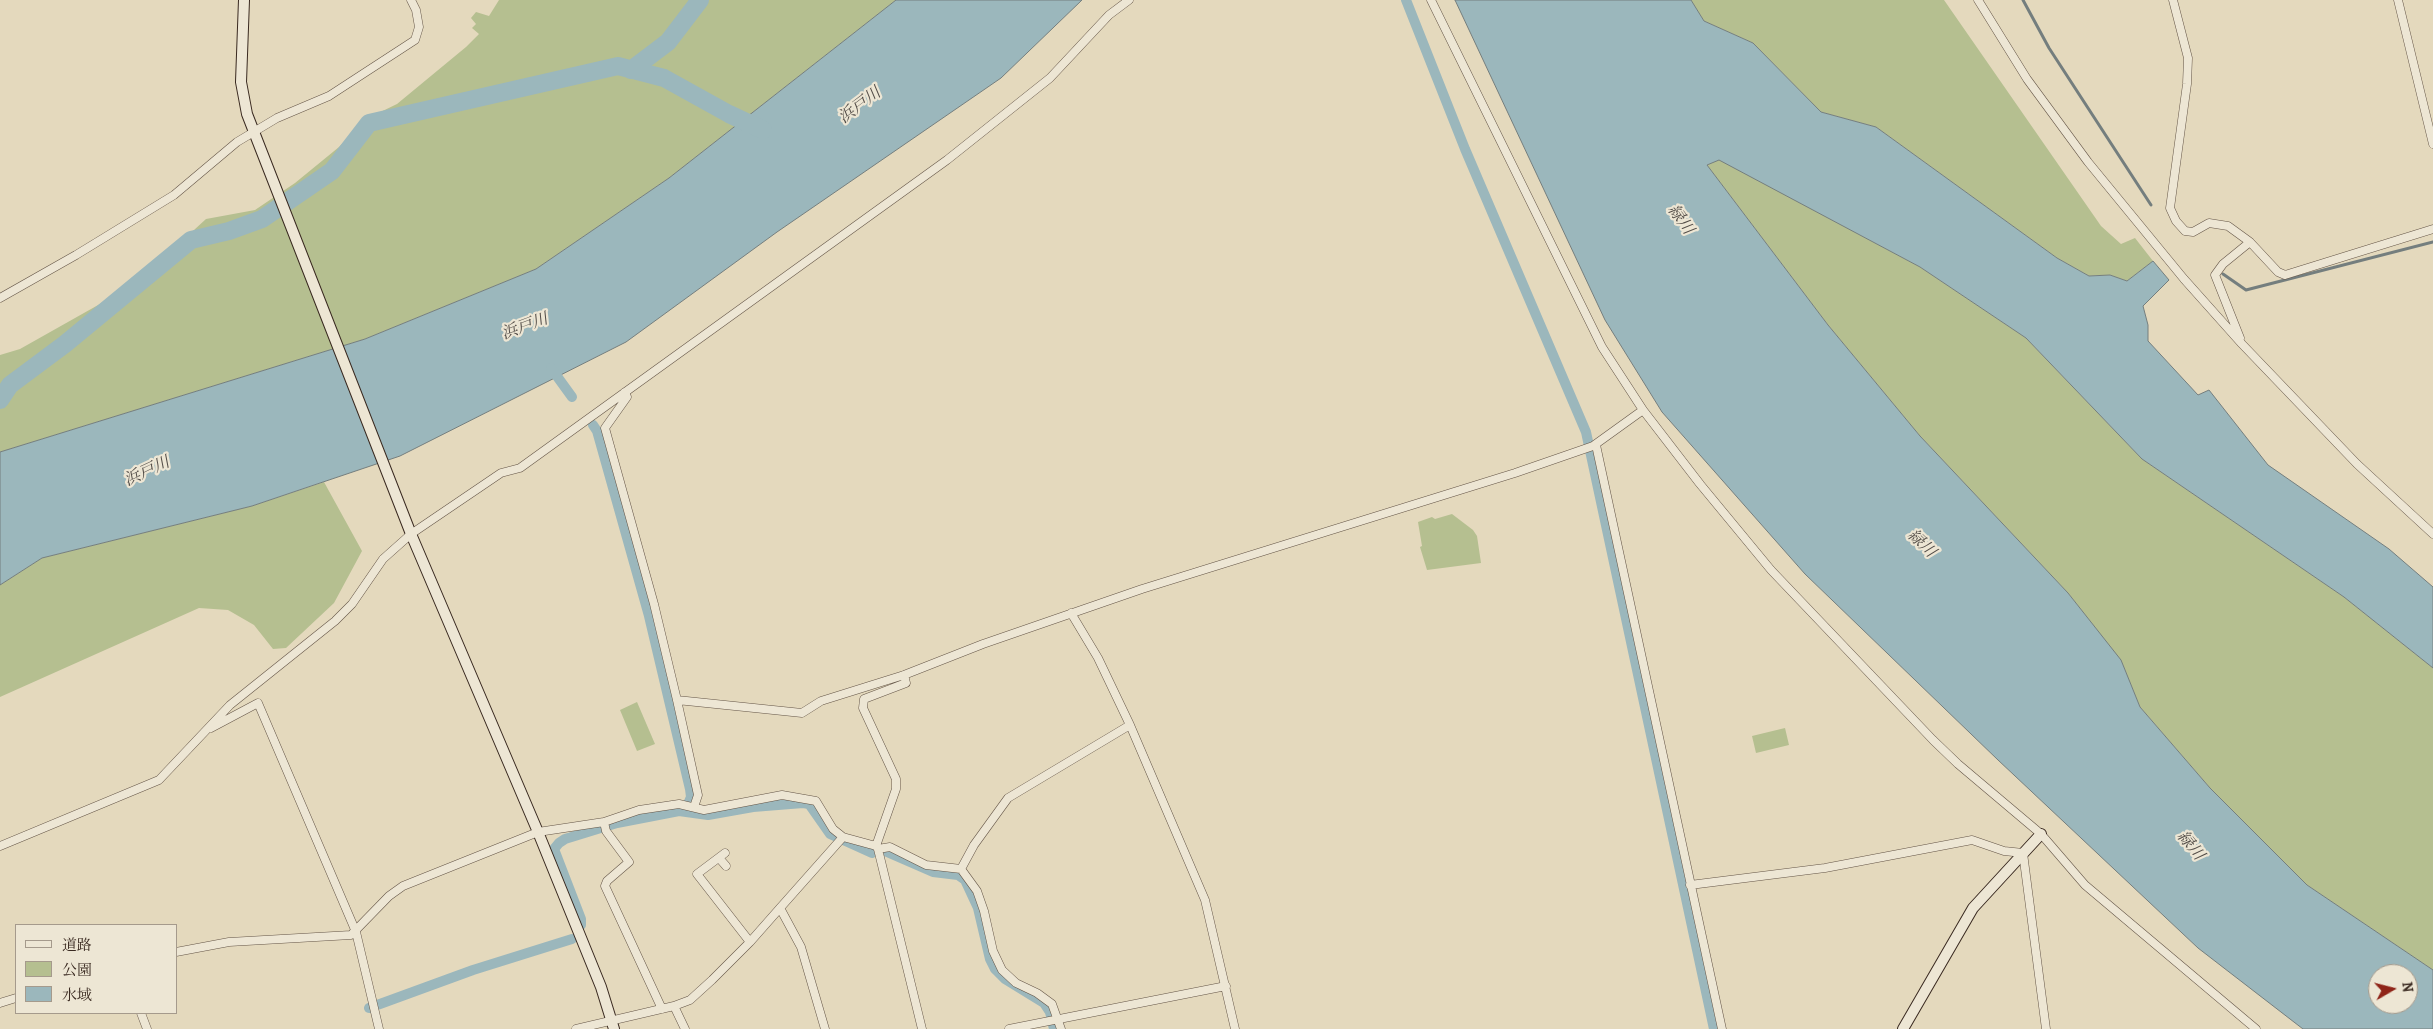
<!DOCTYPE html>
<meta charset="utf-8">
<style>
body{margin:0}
#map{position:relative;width:2433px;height:1029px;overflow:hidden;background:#e4d9bd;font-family:Alegreya,"Noto Serif JP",serif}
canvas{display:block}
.legend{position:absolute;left:15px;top:924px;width:162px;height:90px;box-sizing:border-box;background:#ede6d4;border:1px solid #a59a8c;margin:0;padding:6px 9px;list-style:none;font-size:15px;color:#392920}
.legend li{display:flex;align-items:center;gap:10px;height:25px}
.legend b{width:25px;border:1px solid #a59a8c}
.north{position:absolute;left:2368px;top:964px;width:50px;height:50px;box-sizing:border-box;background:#ede6d4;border:1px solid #a59a8c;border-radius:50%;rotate:82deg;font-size:14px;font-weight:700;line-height:20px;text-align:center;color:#392920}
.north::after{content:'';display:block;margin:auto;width:18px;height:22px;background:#8f2418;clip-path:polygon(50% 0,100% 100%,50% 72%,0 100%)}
</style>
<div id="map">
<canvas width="2433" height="1029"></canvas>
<ul class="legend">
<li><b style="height:6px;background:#ede6d4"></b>道路</li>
<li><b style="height:14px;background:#b5bf90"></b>公園</li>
<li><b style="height:14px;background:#9bb7bc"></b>水域</li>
</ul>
<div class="north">N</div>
</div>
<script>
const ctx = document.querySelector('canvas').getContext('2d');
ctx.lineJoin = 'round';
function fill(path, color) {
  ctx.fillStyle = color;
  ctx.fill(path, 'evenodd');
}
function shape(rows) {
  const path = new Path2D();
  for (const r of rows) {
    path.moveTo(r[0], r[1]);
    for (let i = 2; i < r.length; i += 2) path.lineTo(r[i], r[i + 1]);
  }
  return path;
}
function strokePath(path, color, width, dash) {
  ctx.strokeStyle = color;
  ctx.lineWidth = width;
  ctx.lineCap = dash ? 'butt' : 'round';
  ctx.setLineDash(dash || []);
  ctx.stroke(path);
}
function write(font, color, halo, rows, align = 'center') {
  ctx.font = font + ' Alegreya,"Noto Serif JP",serif';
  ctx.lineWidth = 4.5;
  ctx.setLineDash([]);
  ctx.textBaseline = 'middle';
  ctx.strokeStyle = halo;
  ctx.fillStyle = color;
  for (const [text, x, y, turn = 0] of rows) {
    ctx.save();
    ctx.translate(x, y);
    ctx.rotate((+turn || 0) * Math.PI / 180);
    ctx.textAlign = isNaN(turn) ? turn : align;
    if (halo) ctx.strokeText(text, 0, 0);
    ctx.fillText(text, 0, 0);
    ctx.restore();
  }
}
const green = shape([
 [499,0,896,0,669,178,536,269,365,339,0,452,0,355,20,349,107,300,182,241,206,219,255,210,295,183,339,147,366,119,397,104,466,47,479,34,472,28,476,24,471,18,476,12,489,16],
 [1691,0,1944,0,2101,226,2121,244,2135,238,2153,261,2127,281,2110,275,2089,276,2057,258,1876,127,1821,112,1753,43,1704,21],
 [1719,159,1920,267,2026,338,2142,459,2344,597,2433,668,2433,970,2307,885,2210,788,2140,707,2120,660,2068,593,1920,436,1828,325,1707,165],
 [324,482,362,551,334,603,286,648,273,649,254,625,228,610,199,608,0,697,0,585,42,558,252,506],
 [1452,514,1473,530,1477,536,1481,563,1427,570,1420,547,1422,546,1418,522,1432,517,1435,519],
 [637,702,655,744,637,751,620,710],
 [1785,728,1789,745,1756,753,1752,736]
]);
const water = shape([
 [896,0,1082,0,1001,78,777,232,626,342,400,456,252,506,42,558,0,585,0,452,365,339,536,269,669,178,896,0],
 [1455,0,1691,0,1704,21,1753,43,1821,112,1876,127,2057,258,2089,276,2110,275,2127,281,2153,261,2169,280,2143,306,2148,325,2148,341,2198,395,2209,390,2268,465,2389,549,2433,587,2433,668,2344,597,2142,459,2026,338,1920,267,1719,160,1707,165,1828,325,1920,436,2068,593,2121,660,2140,707,2210,788,2307,885,2433,970,2433,1029,2303,1029,2198,948,1998,760,1805,574,1662,412,1605,320,1455,0],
 [2378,974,2408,974,2408,1004,2378,1004,2378,974]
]);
const stream = shape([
 [2023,0,2049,48,2151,205],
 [2223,274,2246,290,2433,242]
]);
const canal = shape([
 [1406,0,1465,149,1586,432,1714,1029],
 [551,368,572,397],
 [593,425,597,431,649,616,690,789,691,797,685,811],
 [887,852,933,872,958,875,965,880,978,908,990,959,995,969,1005,979,1044,1003,1050,1012,1054,1029],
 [581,925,581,919,554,849,559,843,565,839,617,823,679,811,708,815,753,807,803,803,809,804,830,834,872,853],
 [369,1008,473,970,572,939]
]);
const river = shape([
 [631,70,668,42,700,0],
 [0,400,10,385,65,344,191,240,229,231,262,219,332,171,369,123,618,66,664,78,729,114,763,130]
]);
const street = shape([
 [1431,0,1602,347,1643,410,1700,484,1771,570,1933,740,1958,764,2041,834,2085,885,2256,1029],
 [1978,0,2027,79,2088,162,2184,279,2242,344,2357,464,2433,534],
 [2173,0,2188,58,2187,84,2170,208,2176,221,2185,231,2193,232,2209,223,2228,226,2250,242,2278,272,2285,275,2433,229],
 [2398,0,2433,144],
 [0,298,76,255,174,195,237,142,277,118,329,96,415,40,419,27,416,10,411,0],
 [2240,338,2215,275,2223,264,2250,242],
 [625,392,627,397,605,428,654,604,677,700,698,795,694,807],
 [1596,445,1722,1029],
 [1071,613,1098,658,1130,725,1205,900,1235,1029],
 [677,700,802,713,821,701,904,675,983,644,1142,589,1515,473,1593,446,1643,410],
 [211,728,258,703,356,932,379,1029],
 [604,822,606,831,629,862,607,881,605,886,662,1009],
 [0,846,159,780,230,705,335,621,352,604,383,559,411,534,501,473,520,468,947,160,1050,78,1109,15,1129,0],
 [876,846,896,789,896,779,863,708,864,699,906,683,904,675],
 [878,849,890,847,926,865,961,869,974,845,1008,798,1130,725],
 [725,853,697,874,750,942],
 [719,858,726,866],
 [961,869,977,891,984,911,993,951,1002,970,1016,983,1037,993,1052,1004,1061,1029],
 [1690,885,1825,868,1972,840,2004,851,2023,853,2046,1029],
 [780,908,843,837],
 [176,952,229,942,351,935,389,896,403,886,538,832,604,822,639,810,679,804,704,810,782,795,816,801,833,829,843,837,876,846,878,849,922,1029],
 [0,1003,16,998],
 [674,1006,690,1000,712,980,750,942,780,908,801,947,825,1029],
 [141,1013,147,1029],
 [576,1029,674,1006,685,1029],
 [1009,1029,1226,986]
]);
const secondary = shape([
 [244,0,241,82,247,114,411,534,538,832,601,987,614,1029],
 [1903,1029,1973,908,2041,834]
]);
const waterNames = [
 ["浜戸川",860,106,-37],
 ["緑川",1680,220,54],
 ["浜戸川",525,327,-20],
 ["浜戸川",147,472,-25],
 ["緑川",1921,544,44],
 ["緑川",2190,846,51]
];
fill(green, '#b5bf90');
fill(water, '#9bb7bc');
strokePath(water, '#747e7e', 1);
strokePath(stream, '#747e7e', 3);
strokePath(canal, '#9bb7bc', 10);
strokePath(river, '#9bb7bc', 18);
strokePath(street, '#645547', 9);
strokePath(secondary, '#392920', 12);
strokePath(street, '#ede6d4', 8);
strokePath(secondary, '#ede6d4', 10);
write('italic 16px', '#524c47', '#ede6d4', waterNames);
</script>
